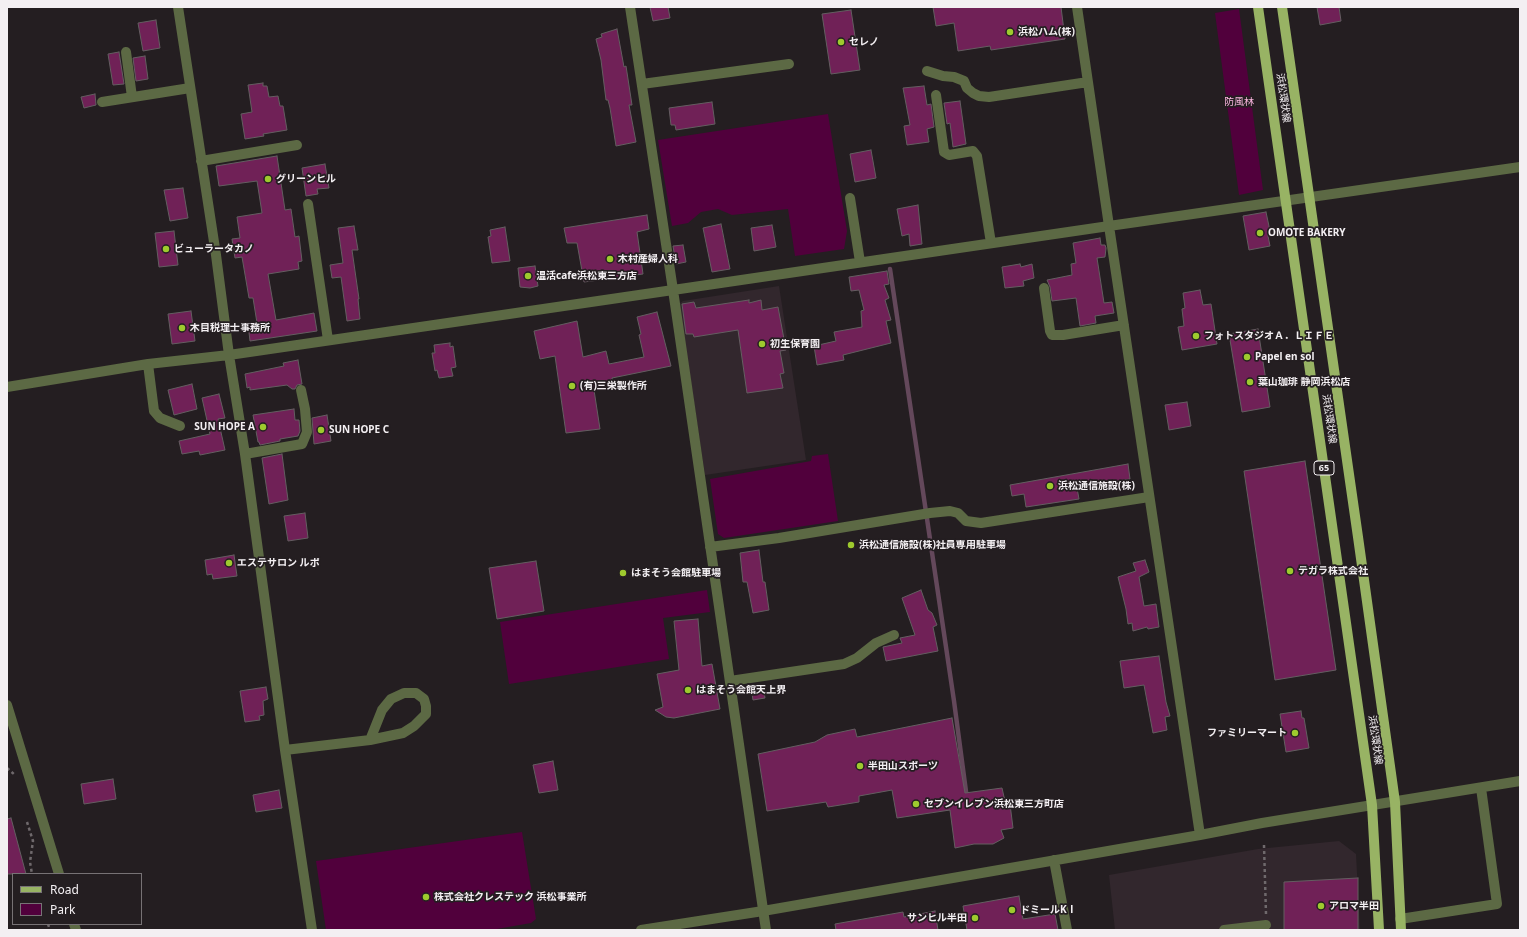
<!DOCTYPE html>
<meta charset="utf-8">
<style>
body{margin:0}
#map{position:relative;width:1527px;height:937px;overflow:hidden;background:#241e21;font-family:"Noto Sans",sans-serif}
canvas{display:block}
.frame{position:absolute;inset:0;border:8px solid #f3eff2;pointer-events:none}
.legend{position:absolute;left:12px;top:873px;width:130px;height:52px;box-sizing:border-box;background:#241e21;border:1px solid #777275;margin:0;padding:5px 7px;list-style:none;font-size:12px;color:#f3eff2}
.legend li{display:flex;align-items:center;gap:8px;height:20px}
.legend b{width:20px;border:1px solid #777275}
</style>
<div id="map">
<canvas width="1527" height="937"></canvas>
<div class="frame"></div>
<ul class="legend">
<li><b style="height:5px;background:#98b364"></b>Road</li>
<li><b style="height:11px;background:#51003c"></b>Park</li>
</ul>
</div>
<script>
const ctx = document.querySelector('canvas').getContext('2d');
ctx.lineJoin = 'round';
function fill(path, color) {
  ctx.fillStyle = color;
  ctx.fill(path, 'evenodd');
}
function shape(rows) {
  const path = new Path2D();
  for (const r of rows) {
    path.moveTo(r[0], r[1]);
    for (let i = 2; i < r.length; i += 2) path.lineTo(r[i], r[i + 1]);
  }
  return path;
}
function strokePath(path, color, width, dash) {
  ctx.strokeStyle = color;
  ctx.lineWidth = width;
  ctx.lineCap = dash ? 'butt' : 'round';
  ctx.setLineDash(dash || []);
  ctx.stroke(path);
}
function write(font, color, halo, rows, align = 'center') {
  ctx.font = font + ' "Noto Sans","Noto Sans JP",sans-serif';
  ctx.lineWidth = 3.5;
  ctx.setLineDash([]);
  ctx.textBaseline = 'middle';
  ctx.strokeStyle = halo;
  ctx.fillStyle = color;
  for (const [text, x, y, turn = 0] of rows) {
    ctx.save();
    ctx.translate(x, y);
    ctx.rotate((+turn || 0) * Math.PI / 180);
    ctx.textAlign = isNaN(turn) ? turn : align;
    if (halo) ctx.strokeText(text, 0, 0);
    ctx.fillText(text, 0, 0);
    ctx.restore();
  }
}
const built = shape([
 [779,286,806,460,705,475,679,304,683,301],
 [1339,841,1356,854,1360,930,1115,930,1109,875,1258,849]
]);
const green = shape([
 [1239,9,1263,190,1239,195,1215,13],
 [828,114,847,231,844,249,795,256,788,209,732,215,718,209,701,212,688,223,672,226,658,140],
 [828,454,838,521,724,538,718,534,710,479,811,461,812,456],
 [707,590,710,612,663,618,669,659,509,684,500,622],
 [522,832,536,919,531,923,491,930,326,930,316,861]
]);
const stream = shape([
 [890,269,954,701,967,799]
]);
const building = shape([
 [650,7,668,7,670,18,653,21,650,7],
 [933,7,1061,7,1065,39,991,50,990,46,958,51,954,23,936,26,933,7],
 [1317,7,1339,7,1341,21,1320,25,1317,7],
 [851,10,860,70,831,74,822,14,851,10],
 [156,20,160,48,143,51,138,23,156,20],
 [617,29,624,67,626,66,632,105,629,105,636,142,616,146,610,108,608,100,606,100,601,60,596,39,602,37,601,34,617,29],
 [119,52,124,84,113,85,108,54,119,52],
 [145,56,148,79,136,81,133,58,145,56],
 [263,83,263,86,267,86,269,97,278,96,280,106,283,106,287,130,263,134,264,136,245,139,241,114,252,112,248,85,263,83],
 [924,86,927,105,931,104,934,127,927,129,929,142,907,145,904,126,910,125,903,88,924,86],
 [95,94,96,105,84,108,81,97,95,94],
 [960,101,966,144,953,147,950,123,947,124,944,103,960,101],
 [712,102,715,124,676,130,675,125,671,125,669,108,712,102],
 [871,150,876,178,855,182,850,154,871,150],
 [277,156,285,210,291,209,295,237,299,236,302,261,298,262,299,269,268,274,276,320,314,313,317,331,250,341,248,324,257,323,253,298,249,298,242,257,235,258,232,239,240,238,237,217,262,213,257,181,219,186,216,166,277,156],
 [325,164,329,188,317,189,318,194,306,196,302,168,325,164],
 [183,188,188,218,170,221,164,190,183,188],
 [918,205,922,244,910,246,909,234,902,236,897,209,918,205],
 [1266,212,1270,231,1267,231,1270,246,1249,250,1243,216,1266,212],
 [647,215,649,229,637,232,643,274,584,282,577,243,567,243,564,228,647,215],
 [721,224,730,269,712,272,703,228,721,224],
 [772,225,776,247,754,251,751,228,772,225],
 [354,226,358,250,352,250,359,299,358,299,360,319,347,321,341,277,332,278,330,265,343,263,338,228,354,226],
 [505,227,510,261,492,263,488,237,491,236,490,230,505,227],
 [174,231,178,265,159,267,155,233,174,231],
 [1100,238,1101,245,1105,245,1106,248,1105,257,1097,258,1104,303,1112,302,1114,313,1095,316,1096,323,1080,326,1076,298,1052,301,1050,287,1047,280,1072,275,1071,264,1076,263,1073,243,1100,238],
 [683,245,686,262,676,264,673,246,683,245],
 [1020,264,1021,267,1032,264,1034,278,1023,281,1024,286,1005,288,1002,267,1020,264],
 [535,266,538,286,530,288,520,287,518,268,535,266],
 [887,271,889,284,884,285,889,298,885,300,891,320,886,321,891,343,843,355,844,360,817,365,814,346,836,341,834,332,862,327,861,311,864,310,859,290,851,291,849,277,887,271],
 [1200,290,1203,305,1211,304,1217,344,1182,350,1178,327,1184,326,1182,309,1185,308,1183,293,1200,290],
 [749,300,749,303,761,300,762,310,778,307,786,350,780,351,784,373,780,374,783,388,747,393,738,330,694,337,693,334,686,334,682,304,694,302,696,308,749,300],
 [191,311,195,341,172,344,168,314,191,311],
 [657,312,671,366,612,378,613,385,594,390,600,429,566,433,555,356,540,359,534,331,577,321,583,357,606,351,609,364,644,357,639,335,641,334,637,317,657,312],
 [1258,329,1270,407,1242,412,1229,334,1258,329],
 [450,343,450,347,453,346,456,367,451,368,453,376,439,378,437,370,435,371,432,353,435,353,434,345,450,343],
 [298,360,302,384,297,385,295,389,292,389,287,385,250,390,250,387,247,388,245,374,284,366,283,363,298,360],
 [192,384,197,409,174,415,168,390,192,384],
 [219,394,225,418,218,419,225,450,200,455,199,451,182,454,179,441,210,434,202,398,219,394],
 [1187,402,1191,426,1169,430,1165,405,1187,402],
 [294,409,295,420,299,420,300,431,298,436,280,439,280,441,260,445,259,442,258,442,253,415,294,409],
 [327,415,331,441,314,444,312,418,327,415],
 [282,454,288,500,269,504,262,458,282,454],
 [1305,461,1336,670,1275,680,1244,471,1305,461],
 [1128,464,1130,479,1077,488,1079,499,1026,507,1024,494,1012,496,1010,485,1128,464],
 [305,513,308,538,288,541,284,516,305,513],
 [759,550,763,582,765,582,769,610,753,613,747,582,743,582,740,553,759,550],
 [234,555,237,576,213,579,212,574,207,575,205,560,234,555],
 [1145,560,1149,572,1139,577,1144,606,1156,604,1159,627,1148,629,1147,627,1133,631,1132,623,1128,624,1126,609,1118,577,1136,571,1133,563,1145,560],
 [536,561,544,611,497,619,489,568,536,561],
 [921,590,928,610,932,613,937,625,933,627,938,651,886,661,883,647,902,643,900,638,915,635,902,598,921,590],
 [698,619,702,666,712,664,720,709,674,718,666,717,655,710,663,707,657,674,679,670,674,621,698,619],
 [1159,656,1166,702,1170,716,1165,717,1167,730,1153,733,1144,685,1124,688,1120,661,1159,656],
 [763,685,765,698,753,700,751,687,763,685],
 [266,687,268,699,263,701,264,715,259,716,260,720,245,722,240,691,266,687],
 [1301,711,1302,718,1304,718,1309,748,1286,752,1280,714,1301,711],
 [952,718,965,793,1002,788,1004,797,1006,799,1008,804,1010,804,1013,828,1001,830,1004,838,993,844,974,844,955,848,950,810,897,818,892,790,859,796,859,802,828,807,826,802,767,811,758,754,815,742,827,735,855,729,857,737,952,718],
 [553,761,558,790,539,793,533,765,553,761],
 [113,779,116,799,84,804,81,784,113,779],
 [279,790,282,808,256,812,253,795,279,790],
 [11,818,26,874,7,874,7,819,11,818],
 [1358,878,1358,930,1284,930,1284,882,1358,878],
 [1019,896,1023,919,1055,914,1058,930,967,930,963,906,1019,896],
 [935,911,938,930,836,930,835,924,903,912,904,917,935,911]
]);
const path = shape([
 [7,768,15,775],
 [27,822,33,841,30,862,32,874],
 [1264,845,1266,914],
 [48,924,50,930]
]);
const minor = shape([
 [178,7,216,255,229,355,245,454,285,750,312,930],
 [630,7,673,290,1109,226,1200,835],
 [1077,7,1109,226,1520,167],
 [126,52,132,97],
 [927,71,943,76,954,77,964,81,967,88,973,93,979,96,989,97,1088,82],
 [642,84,789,64],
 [936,95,944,152,949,155,973,151,977,156,991,243],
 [102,102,190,88],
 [201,161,297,145],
 [850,198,860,262],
 [308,204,328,340],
 [1044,288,1050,331,1052,335,1063,335,1124,325],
 [148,364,154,411,160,418,180,426],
 [7,387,148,364,229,355,673,290,766,930],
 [245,454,302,444,307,432,305,409,301,390],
 [710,547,779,538,930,513,950,511,958,513,966,521,981,523,1149,497],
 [730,681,844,664,857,658,876,643,894,635],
 [7,705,59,874],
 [285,750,370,740,382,710,391,699,404,693,416,693,424,699,426,706,426,714,414,726,403,733,370,740],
 [1054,860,1067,930],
 [1400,919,1497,904,1481,788],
 [74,924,76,930],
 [641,930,763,911,1200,835,1262,823,1520,781],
 [1224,930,1266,925]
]);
const major = shape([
 [1258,7,1372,805,1379,930],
 [1282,7,1358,537,1395,802,1401,930]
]);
const markers = [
 [1010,32,4,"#9eca2e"],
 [841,42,4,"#9eca2e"],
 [268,179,4,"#9eca2e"],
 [1260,233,4,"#9eca2e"],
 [166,249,4,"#9eca2e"],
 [610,259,4,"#9eca2e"],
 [528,276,4,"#9eca2e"],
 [182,328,4,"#9eca2e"],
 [1196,336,4,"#9eca2e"],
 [762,344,4,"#9eca2e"],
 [1247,357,4,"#9eca2e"],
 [1250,382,4,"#9eca2e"],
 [572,386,4,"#9eca2e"],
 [263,427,4,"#9eca2e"],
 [321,430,4,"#9eca2e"],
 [1050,486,4,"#9eca2e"],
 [851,545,4,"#9eca2e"],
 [229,563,4,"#9eca2e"],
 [1290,571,4,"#9eca2e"],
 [623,573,4,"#9eca2e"],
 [688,690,4,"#9eca2e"],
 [1295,733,4,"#9eca2e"],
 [860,766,4,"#9eca2e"],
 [916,804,4,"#9eca2e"],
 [426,897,4,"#9eca2e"],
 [1321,906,4,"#9eca2e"],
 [1012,910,4,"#9eca2e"],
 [975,918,4,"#9eca2e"]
];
const shields = [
 [1324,468,20]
];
const shieldNames = [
 ["65",1324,468]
];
const poiNames = [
 ["浜松ハム(株)",1018,32],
 ["セレノ",849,42],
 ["グリーンヒル",276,179],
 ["OMOTE BAKERY",1268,233],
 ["ビューラータカノ",174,249],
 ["木村産婦人科",618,259],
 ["温活cafe浜松東三方店",536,276],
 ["木目税理士事務所",190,328],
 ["フォトスタジオＡ．ＬＩＦＥ",1204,336],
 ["初生保育園",770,344],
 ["Papel en sol",1255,357],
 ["葉山珈琲 静岡浜松店",1258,382],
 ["(有)三栄製作所",580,386],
 ["SUN HOPE A",255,427,"right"],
 ["SUN HOPE C",329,430],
 ["浜松通信施設(株)",1058,486],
 ["浜松通信施設(株)社員専用駐車場",859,545],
 ["エステサロン ルポ",237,563],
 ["テガラ株式会社",1298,571],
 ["はまそう会館駐車場",631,573],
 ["はまそう会館天上界",696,690],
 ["ファミリーマート",1287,733,"right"],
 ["半田山スポーツ",868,766],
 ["セブンイレブン浜松東三方町店",924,804],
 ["株式会社クレステック 浜松事業所",434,897],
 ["アロマ半田",1329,906],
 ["ドミールKⅠ",1020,910],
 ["サンヒル半田",967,918,"right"]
];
const streetNames = [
 ["浜松環状線",1283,98,82],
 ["浜松環状線",1329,419,82],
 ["浜松環状線",1375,740,82]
];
const parkNames = [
 ["防風林",1239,102]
];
fill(built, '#32272d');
fill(green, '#51003c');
strokePath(stream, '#64485b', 4.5);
fill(building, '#702157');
strokePath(building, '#645e61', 1);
strokePath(path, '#6f696c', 2.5, [3, 3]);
strokePath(minor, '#5c6944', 10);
strokePath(major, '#98b364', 10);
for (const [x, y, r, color] of markers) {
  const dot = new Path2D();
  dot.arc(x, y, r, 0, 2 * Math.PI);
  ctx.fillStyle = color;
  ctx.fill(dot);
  strokePath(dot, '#241e21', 1.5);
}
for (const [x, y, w] of shields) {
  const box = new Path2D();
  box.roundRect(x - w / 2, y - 7, w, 14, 3);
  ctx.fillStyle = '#241e21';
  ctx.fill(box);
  strokePath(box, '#f3eff2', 1);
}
write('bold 9px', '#f3eff2', null, shieldNames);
write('bold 10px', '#f3eff2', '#241e21', poiNames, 'left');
write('10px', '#f3eff2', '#241e21', streetNames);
write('10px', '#f8b4dd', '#241e21', parkNames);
</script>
